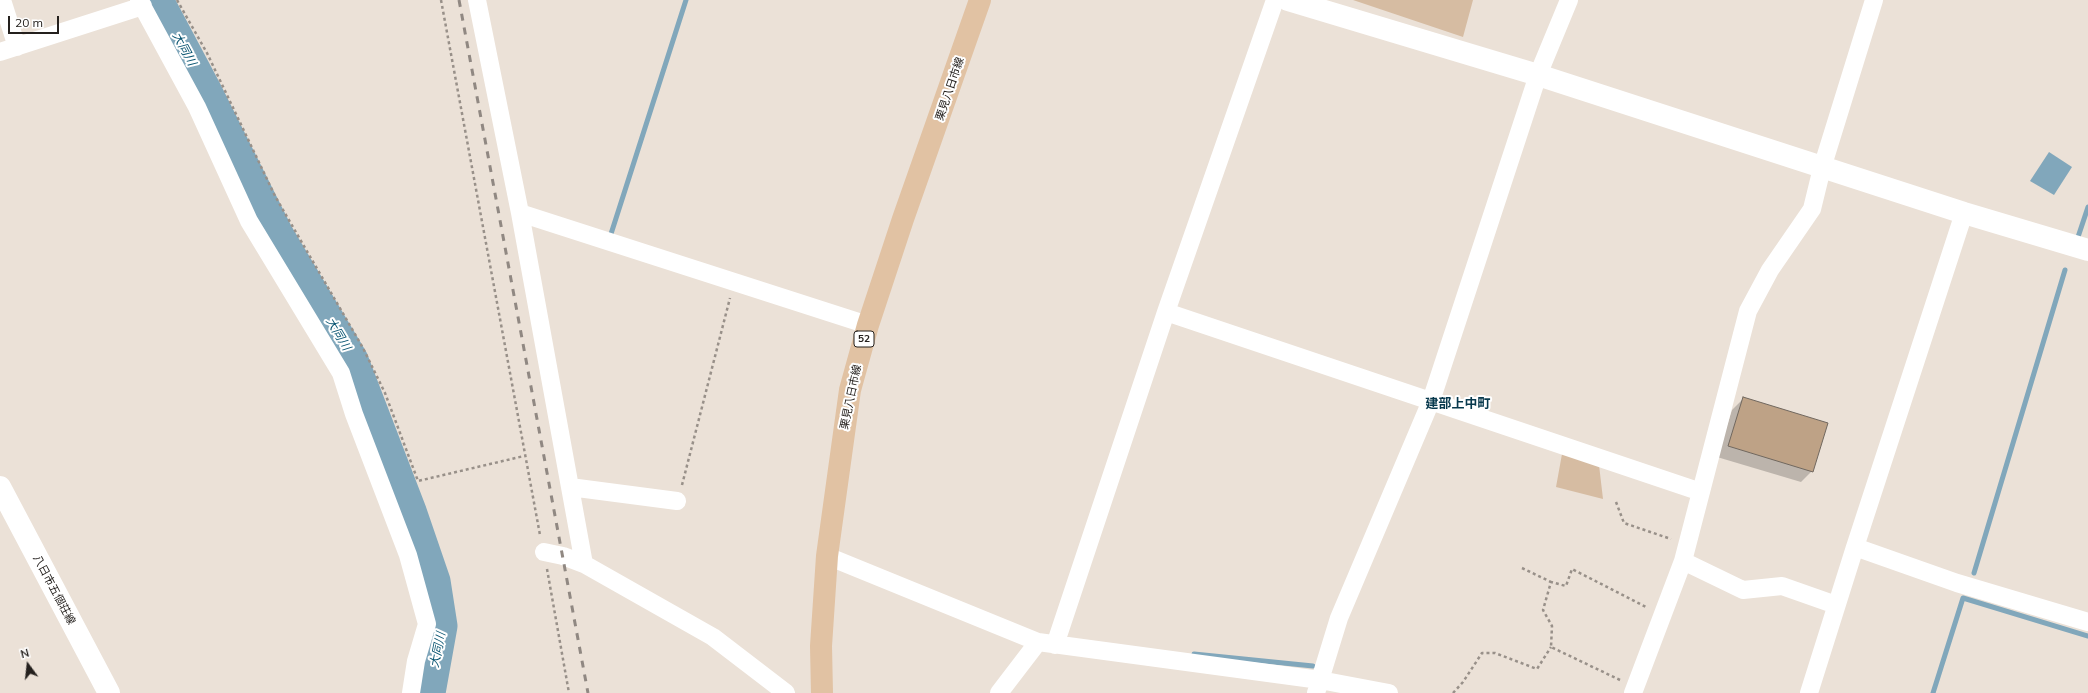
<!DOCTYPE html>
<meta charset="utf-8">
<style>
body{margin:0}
#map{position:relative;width:2088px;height:693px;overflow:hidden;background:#ebe1d7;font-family:Mulish,sans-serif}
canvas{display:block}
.north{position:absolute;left:8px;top:645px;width:40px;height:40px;-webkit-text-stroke:3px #fff;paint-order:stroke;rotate:345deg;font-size:11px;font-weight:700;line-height:16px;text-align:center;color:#24201d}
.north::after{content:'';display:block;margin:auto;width:14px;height:18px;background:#24201d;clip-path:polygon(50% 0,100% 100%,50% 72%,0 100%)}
.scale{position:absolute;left:8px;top:16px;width:51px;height:18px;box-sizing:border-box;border:2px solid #24201d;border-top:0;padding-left:5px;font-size:12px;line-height:14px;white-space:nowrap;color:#24201d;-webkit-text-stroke:3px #fff;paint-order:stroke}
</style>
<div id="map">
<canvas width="2088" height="693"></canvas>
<div class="north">N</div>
<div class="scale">20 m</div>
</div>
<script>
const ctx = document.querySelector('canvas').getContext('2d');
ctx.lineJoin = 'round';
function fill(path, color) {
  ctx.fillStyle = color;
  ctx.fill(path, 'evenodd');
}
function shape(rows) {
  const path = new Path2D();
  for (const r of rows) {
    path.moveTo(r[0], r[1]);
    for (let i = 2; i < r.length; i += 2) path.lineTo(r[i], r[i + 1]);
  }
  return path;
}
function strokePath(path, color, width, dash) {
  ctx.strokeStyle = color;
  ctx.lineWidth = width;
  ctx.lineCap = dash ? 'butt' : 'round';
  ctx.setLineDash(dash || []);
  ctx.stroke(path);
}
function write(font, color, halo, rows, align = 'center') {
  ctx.font = font + ' Mulish,"Noto Sans JP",sans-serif';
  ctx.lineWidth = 4;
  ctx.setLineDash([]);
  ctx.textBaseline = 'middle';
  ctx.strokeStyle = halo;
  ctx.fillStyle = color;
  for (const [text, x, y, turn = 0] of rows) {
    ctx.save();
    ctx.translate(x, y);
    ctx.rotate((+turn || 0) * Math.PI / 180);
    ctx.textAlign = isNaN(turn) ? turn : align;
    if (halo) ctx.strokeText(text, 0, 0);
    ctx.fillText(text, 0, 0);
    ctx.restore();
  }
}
const green = shape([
 [1353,0,1473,0,1463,37],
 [1562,454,1599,465,1603,499,1556,487]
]);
const water = shape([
 [2049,152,2072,167,2054,195,2030,181]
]);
const shadow = shape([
 [1743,399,1812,471,1801,482,1717,457,1732,410]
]);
const stream = shape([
 [610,237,686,0],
 [2077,240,2088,207],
 [1974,573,2065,270],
 [1194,654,1313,666],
 [1933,693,1963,598,2088,636]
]);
const river = shape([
 [158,0,206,90,278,234,353,360,411,511,435,581,442,626,430,693]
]);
const building = shape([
 [1743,397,1828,423,1813,472,1728,446,1743,397]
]);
const path = shape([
 [177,0,207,53,275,196,363,348,385,393,418,481,524,456],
 [441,0,540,535],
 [682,485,730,298],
 [1616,502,1624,523,1671,539],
 [1522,568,1551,582],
 [547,569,569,693],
 [1620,680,1551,647,1552,626,1543,610,1551,582,1566,586,1572,569,1648,608],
 [1453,693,1463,682,1482,653,1495,653,1537,669,1551,647]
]);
const street = shape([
 [2,0,17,47],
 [139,0,197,107,249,221,341,373,354,414,408,555,427,624,416,661,411,693],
 [477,0,520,213,584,564,713,637,786,693],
 [0,52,143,6],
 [520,213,868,325],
 [1964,213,1855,547,1957,583,2088,622],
 [1166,312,1701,492],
 [570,487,677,501],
 [544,552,563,556,584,564],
 [827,556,1038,642,1320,680,1389,693],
 [1683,561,1743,590,1782,586,1836,605],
 [1055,645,1166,312,1275,0],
 [999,693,1038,642],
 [1316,693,1339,618,1431,401,1538,75,1569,0],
 [1633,693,1683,561,1748,311,1770,270,1812,209,1822,168,1874,0],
 [1809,693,1855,547]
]);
const secondary = shape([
 [1288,0,1538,75,1964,213,2088,250],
 [0,487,109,693]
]);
const primary = shape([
 [822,693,821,646,827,556,850,390,868,325,903,219,980,0]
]);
const rail = shape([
 [459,0,588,693]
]);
const shields = [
 [864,339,20]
];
const shieldNames = [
 ["52",864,339]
];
const streetNames = [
 ["栗見八日市線",950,89,-71],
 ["栗見八日市線",851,397,-78],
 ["八日市五個荘線",54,590,62]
];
const waterNames = [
 ["大同川",184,49,62],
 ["大同川",338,334,59],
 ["大同川",438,650,-79]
];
const quarterNames = [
 ["建部上中町",1458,404]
];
fill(green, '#d6bca2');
fill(water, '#81a7bb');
fill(shadow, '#0003');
strokePath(stream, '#81a7bb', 5);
strokePath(river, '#81a7bb', 31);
fill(building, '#bea286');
strokePath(building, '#70675e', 1);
strokePath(path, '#989089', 2.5, [3, 3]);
strokePath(street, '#fff', 18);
strokePath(secondary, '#fff', 22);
strokePath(primary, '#e1c2a3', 22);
strokePath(rail, '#908882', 3, [7, 7]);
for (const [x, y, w] of shields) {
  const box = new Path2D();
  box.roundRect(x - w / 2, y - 8, w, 16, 3);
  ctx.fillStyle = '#fff';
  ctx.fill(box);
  strokePath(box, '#24201d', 1);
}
write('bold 10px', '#24201d', null, shieldNames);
write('11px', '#24201d', '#fff', streetNames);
write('italic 12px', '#085471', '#fff', waterNames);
write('bold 13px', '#08394d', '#fff', quarterNames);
</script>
